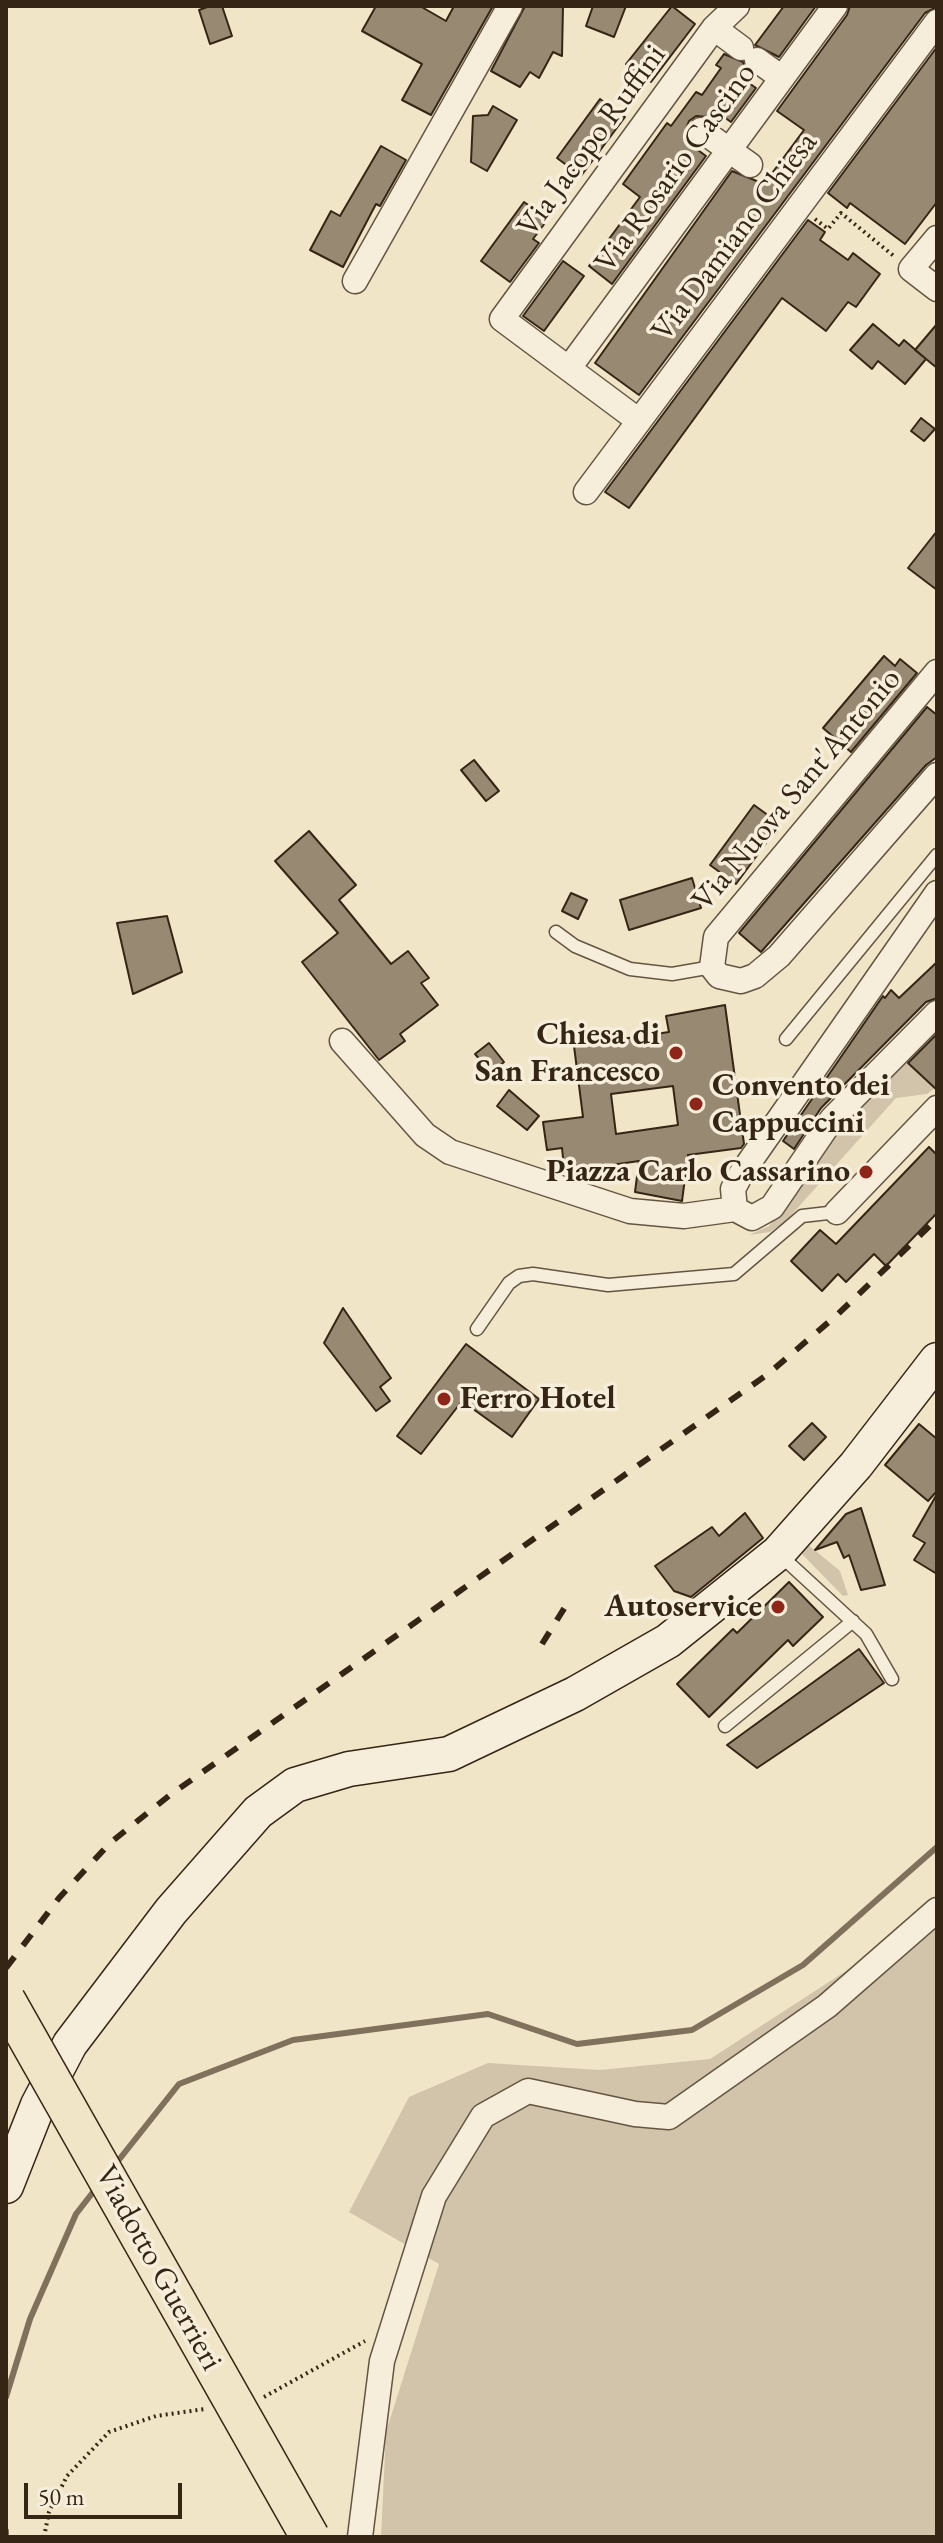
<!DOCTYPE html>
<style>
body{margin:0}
#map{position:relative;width:943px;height:2543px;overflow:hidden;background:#f1e5c8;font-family:"EB Garamond",serif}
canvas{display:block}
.frame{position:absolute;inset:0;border:8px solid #352515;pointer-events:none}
.scale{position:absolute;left:24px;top:2483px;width:158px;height:36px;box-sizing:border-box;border:4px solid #352515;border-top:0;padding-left:10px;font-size:24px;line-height:28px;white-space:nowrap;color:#352515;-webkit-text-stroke:6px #f6eedb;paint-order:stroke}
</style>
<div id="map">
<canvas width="943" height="2543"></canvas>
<div class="frame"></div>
<div class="scale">50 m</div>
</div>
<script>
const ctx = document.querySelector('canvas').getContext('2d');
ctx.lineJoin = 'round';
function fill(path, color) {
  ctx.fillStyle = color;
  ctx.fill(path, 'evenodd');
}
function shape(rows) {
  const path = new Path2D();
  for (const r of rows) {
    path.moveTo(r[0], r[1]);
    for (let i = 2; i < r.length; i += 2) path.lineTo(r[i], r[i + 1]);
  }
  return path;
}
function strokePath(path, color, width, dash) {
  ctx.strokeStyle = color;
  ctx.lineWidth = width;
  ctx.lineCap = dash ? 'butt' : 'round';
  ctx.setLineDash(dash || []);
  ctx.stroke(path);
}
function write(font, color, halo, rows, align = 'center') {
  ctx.font = font + ' "EB Garamond",serif';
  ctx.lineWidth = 7;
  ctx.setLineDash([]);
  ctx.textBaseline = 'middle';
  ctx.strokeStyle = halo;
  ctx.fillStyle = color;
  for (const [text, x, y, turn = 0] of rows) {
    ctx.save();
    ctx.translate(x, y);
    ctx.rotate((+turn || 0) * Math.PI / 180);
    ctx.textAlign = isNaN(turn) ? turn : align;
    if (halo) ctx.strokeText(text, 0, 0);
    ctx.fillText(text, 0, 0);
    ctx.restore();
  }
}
const green = shape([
 [904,1060,935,1088,927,1094,896,1098,786,1221,770,1232,749,1235,769,1226,833,1130],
 [805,1542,840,1571,848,1595,843,1596,798,1550],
 [937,1912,937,2537,381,2537,386,2432,439,2264,349,2212,409,2097,488,2063,600,2070,710,2059]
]);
const stream = shape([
 [114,2166,179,2084,293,2040,488,2014,577,2044,692,2030,803,1965,937,1847],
 [6,2397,30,2319,76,2214,97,2187],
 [6,2531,6,2537]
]);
const building = shape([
 [210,6,222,6,232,36,210,44,199,10,210,6],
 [376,6,420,6,446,21,454,6,493,6,431,115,402,100,422,64,362,31,376,6],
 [525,6,563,6,562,56,553,52,539,78,530,72,520,87,491,71,525,6],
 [593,6,626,6,614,37,586,26,593,6],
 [672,6,695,24,651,82,626,64,672,6],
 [784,6,816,6,779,57,755,45,784,6],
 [850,6,937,7,925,13,639,395,595,363,732,171,764,184,804,130,777,111,847,15,850,6],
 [937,47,937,202,905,244,850,203,847,208,828,193,937,47],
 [724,54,743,62,745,68,739,76,756,88,731,122,714,110,709,117,696,116,689,121,686,129,691,145,706,156,612,284,589,266,640,197,623,184,667,123,671,126,696,92,702,95,721,68,716,65,724,54],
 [600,99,625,117,581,176,557,158,600,99],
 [493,106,517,120,487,171,471,162,473,116,488,115,493,106],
 [381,146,406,160,380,206,376,204,343,267,310,250,331,211,340,216,381,146],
 [524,202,548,219,533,239,539,243,510,282,481,261,524,202],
 [808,220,825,232,820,240,848,260,853,253,880,274,856,307,848,302,826,331,782,298,629,508,605,492,808,220],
 [563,261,584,276,544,331,523,316,563,261],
 [873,324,899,346,904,340,926,359,905,384,878,361,872,369,850,350,873,324],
 [937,324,937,368,915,350,937,324],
 [921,418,935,429,924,441,911,431,921,418],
 [937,531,937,590,908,568,937,531],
 [884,656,895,666,900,659,917,673,851,752,823,728,884,656],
 [927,707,937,715,937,757,926,765,761,952,739,933,927,707],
 [474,760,499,791,486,801,461,770,474,760],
 [754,805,780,824,736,884,710,865,754,805],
 [309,831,356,885,339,900,391,964,408,951,429,978,421,983,438,1005,400,1034,405,1041,379,1060,302,962,338,933,275,861,309,831],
 [692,878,701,908,629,930,620,900,692,878],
 [571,893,587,900,578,919,562,911,571,893],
 [167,916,182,972,133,994,117,923,167,916],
 [937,962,937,998,926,1002,821,1108,794,1149,783,1141,883,996,885,998,891,990,899,998,937,962],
 [725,1005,744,1144,741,1148,688,1155,682,1201,635,1192,639,1161,570,1171,564,1168,562,1148,547,1150,543,1122,583,1117,574,1046,669,1032,666,1016,725,1005],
 [673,1086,678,1125,616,1134,611,1094,673,1086],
 [937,1034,937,1090,908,1063,937,1034],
 [489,1043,504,1062,491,1073,475,1054,489,1043],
 [509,1090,539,1116,527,1130,497,1106,509,1090],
 [929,1147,937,1155,937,1213,886,1266,874,1254,846,1282,838,1274,822,1291,791,1261,820,1230,836,1244,929,1147],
 [343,1308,391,1378,380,1387,390,1401,376,1411,324,1343,343,1308],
 [466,1344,539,1399,512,1437,462,1401,421,1454,397,1436,466,1344],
 [812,1423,826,1437,804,1460,789,1446,812,1423],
 [919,1424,937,1439,937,1491,928,1501,885,1465,919,1424],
 [937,1494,937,1574,914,1560,925,1543,913,1536,937,1494],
 [861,1508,885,1585,861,1590,849,1555,844,1558,837,1542,815,1550,846,1514,861,1508],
 [745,1513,763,1538,691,1597,674,1591,655,1566,712,1527,719,1536,745,1513],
 [789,1582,823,1617,793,1646,788,1640,709,1717,677,1684,733,1629,737,1633,789,1582],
 [859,1649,884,1683,757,1768,727,1745,859,1649]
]);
const path = shape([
 [767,177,786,190],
 [815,219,828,229,841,213,895,257],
 [264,2397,365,2341],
 [44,2537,49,2512,67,2476,109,2432,156,2416,205,2409]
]);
const lane = shape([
 [556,932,575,946,630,969,672,974,712,967],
 [786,1039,937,855],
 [477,1329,509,1283,519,1276,533,1274,608,1285,734,1274,802,1216,837,1212],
 [780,1555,866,1634,892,1679],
 [725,1726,853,1621]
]);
const street = shape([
 [714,28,741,48],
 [757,60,782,78],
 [701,130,750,165],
 [937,238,911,269,937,289],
 [355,281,510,6],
 [569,368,835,6],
 [639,421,502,319,714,28,737,6],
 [586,492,937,22],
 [937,672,716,937,712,967,719,976,741,981,755,976,779,956,937,775],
 [937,893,741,1174,733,1189,735,1209,752,1218,772,1207,832,1119,937,1013],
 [342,1041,425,1135,450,1152,630,1211,684,1216,735,1209],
 [837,1212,937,1108],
 [360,2537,382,2361,434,2196,483,2116,528,2091,635,2114,669,2117,827,2006,937,1910]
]);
const secondary = shape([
 [6,2186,38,2105,70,2044,171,1911,258,1812,295,1785,349,1769,449,1754,575,1694,668,1641,778,1553,856,1465,937,1360]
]);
const rail = shape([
 [542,1644,570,1599],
 [6,1968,59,1898,110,1843,170,1795,768,1374,837,1315,937,1219]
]);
const primaryBridge = shape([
 [6,2000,310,2537]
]);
const markers = [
 [676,1053,8,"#8f2418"],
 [696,1104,8,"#8f2418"],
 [866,1172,8,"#8f2418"],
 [444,1399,8,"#8f2418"],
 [778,1607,8,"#8f2418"]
];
const streetNames = [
 ["Via Jacopo Ruffini",592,141,-54],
 ["Via Rosario Cascino",676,168,-54],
 ["Via Damiano Chiesa",735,237,-53],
 ["Via Nuova Sant'Antonio",797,790,-50],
 ["Viadotto Guerrieri",158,2268,61]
];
const poiNames = [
 ["Chiesa di",660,1035],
 ["San Francesco",660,1072],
 ["Convento dei",712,1086,"left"],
 ["Cappuccini",712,1123,"left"],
 ["Piazza Carlo Cassarino",850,1172],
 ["Ferro Hotel",460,1399,"left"],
 ["Autoservice",762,1607]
];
fill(green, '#d1c4aa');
strokePath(stream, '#7f715c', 6);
fill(building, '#978972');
strokePath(building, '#352515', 2);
strokePath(lane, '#645542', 15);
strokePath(street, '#645542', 27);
strokePath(secondary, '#352515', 37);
strokePath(path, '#352515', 4, [2, 4]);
strokePath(lane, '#f6eedb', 12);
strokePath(street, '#f6eedb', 24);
strokePath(secondary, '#f6eedb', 34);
strokePath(rail, '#352515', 6, [14, 14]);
strokePath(primaryBridge, '#352515', 41, []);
strokePath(primaryBridge, '#f1e5c8', 38);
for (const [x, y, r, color] of markers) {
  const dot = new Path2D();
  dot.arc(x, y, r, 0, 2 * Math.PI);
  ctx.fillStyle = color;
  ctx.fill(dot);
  strokePath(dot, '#f6eedb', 3);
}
write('32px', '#352515', '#f6eedb', streetNames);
write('bold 32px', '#352515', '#f6eedb', poiNames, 'right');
</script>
